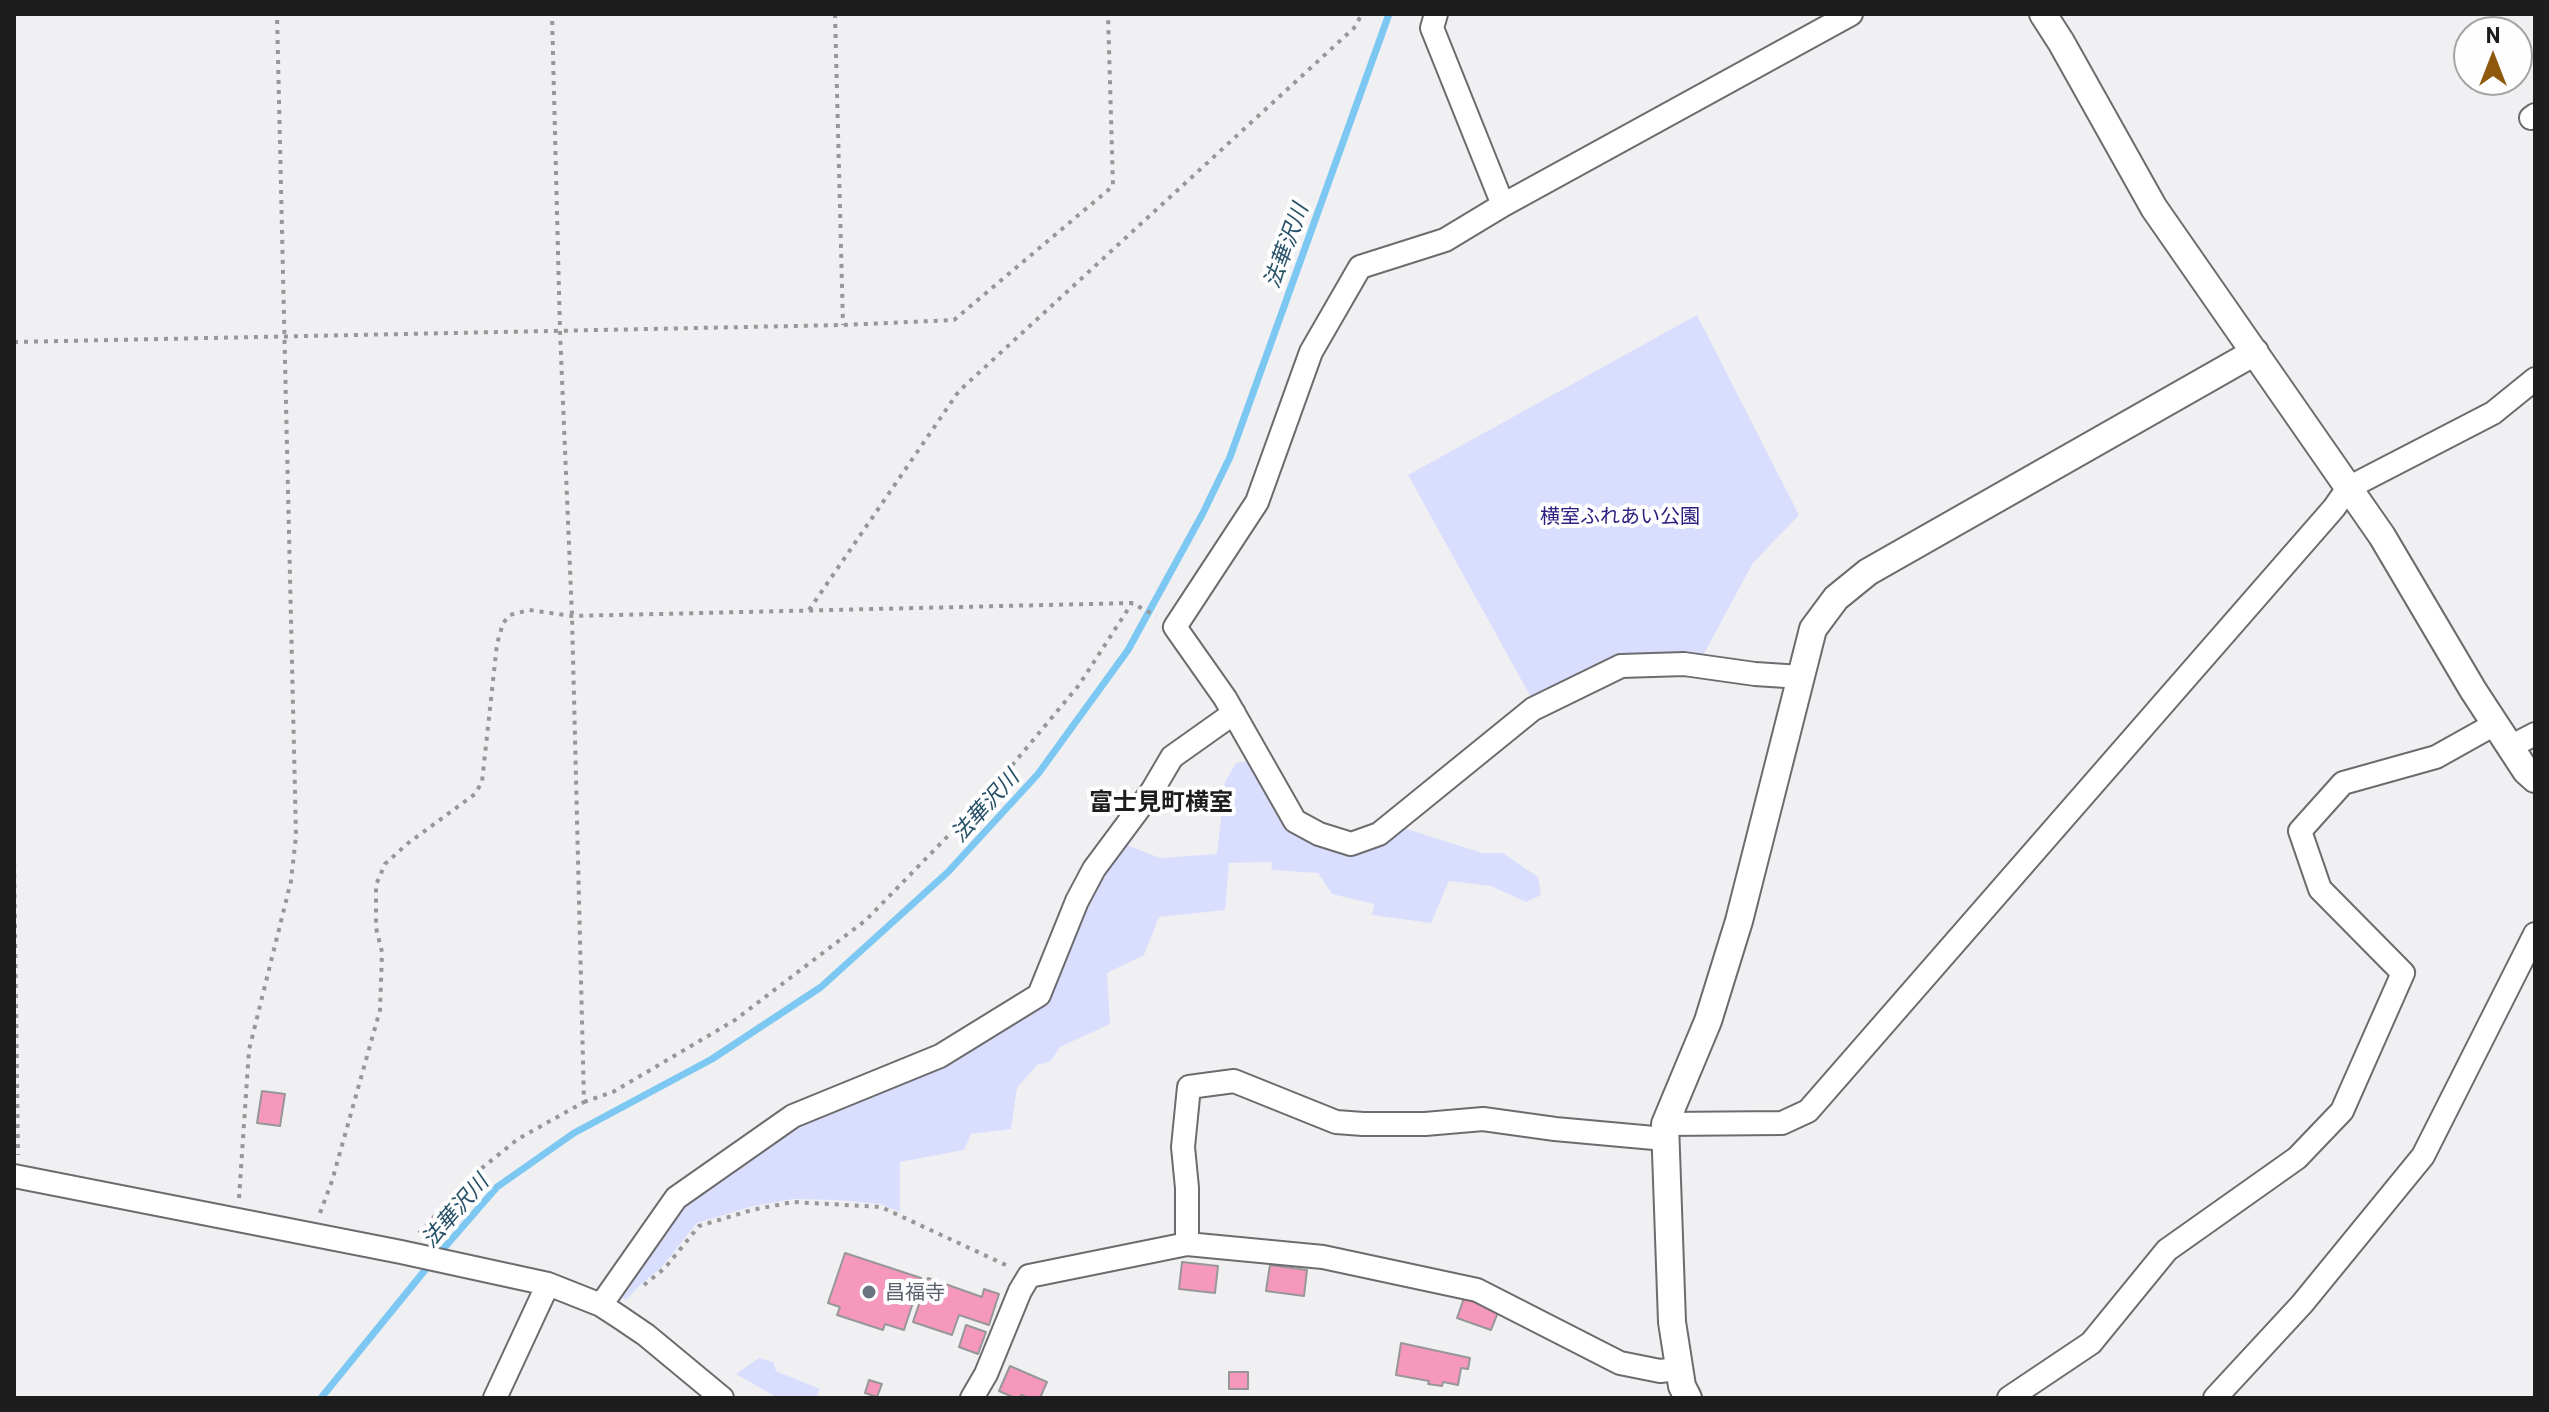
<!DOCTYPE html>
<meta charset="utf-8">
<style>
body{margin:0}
#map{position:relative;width:2549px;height:1412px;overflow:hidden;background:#f0f0f2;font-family:Barlow,sans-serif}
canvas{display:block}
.frame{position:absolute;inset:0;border:16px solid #1d1d1e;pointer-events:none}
.north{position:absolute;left:2453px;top:16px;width:80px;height:80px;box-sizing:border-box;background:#fefeff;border:2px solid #a4a4a5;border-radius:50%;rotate:0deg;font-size:22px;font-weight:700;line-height:32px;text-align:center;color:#1d1d1e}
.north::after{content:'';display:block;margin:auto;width:28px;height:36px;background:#8f590d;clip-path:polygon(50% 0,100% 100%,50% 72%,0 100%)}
</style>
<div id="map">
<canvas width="2549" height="1412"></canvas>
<div class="frame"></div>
<div class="north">N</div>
</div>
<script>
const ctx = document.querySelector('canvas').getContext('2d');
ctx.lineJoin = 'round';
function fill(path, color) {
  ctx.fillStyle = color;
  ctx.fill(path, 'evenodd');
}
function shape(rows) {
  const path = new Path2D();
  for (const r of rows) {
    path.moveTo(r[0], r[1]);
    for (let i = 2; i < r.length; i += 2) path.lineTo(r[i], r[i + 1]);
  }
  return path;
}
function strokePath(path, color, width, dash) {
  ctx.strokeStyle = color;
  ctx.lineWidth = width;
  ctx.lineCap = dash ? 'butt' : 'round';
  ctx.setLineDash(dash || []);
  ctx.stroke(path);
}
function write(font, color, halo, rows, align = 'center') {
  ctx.font = font + ' Barlow,"Noto Sans JP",sans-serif';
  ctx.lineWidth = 8;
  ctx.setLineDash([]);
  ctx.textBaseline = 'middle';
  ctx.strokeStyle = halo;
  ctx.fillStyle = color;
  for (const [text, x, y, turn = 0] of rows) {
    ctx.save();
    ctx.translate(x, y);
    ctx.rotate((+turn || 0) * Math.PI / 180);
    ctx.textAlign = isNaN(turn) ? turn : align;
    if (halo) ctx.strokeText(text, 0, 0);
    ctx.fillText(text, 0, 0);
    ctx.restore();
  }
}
const green = shape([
 [1697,315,1799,515,1753,563,1701,659,1673,655,1619,655,1533,701,1408,475],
 [1254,760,1290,826,1387,839,1404,828,1482,853,1503,853,1538,877,1541,895,1526,902,1491,886,1449,881,1431,923,1372,915,1374,904,1332,894,1318,873,1272,870,1271,862,1229,863,1225,910,1159,917,1144,955,1107,973,1110,1024,1060,1047,1051,1061,1037,1065,1017,1088,1011,1129,971,1134,964,1150,900,1162,900,1212,880,1204,838,1200,793,1199,750,1207,697,1223,661,1268,640,1285,626,1300,615,1293,679,1201,797,1122,1044,999,1083,904,1122,843,1160,858,1217,854,1225,782,1236,763],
 [759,1358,773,1362,776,1371,820,1389,816,1398,778,1398,736,1374]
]);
const stream = shape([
 [438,1255,497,1187,574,1133,712,1059,821,987,948,872,1038,774,1128,650,1203,513,1230,457,1389,14],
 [321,1398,430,1264]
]);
const building = shape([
 [262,1091,285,1094,280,1126,257,1123,262,1091],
 [845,1253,921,1278,904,1330,885,1324,883,1330,837,1315,840,1307,828,1303,845,1253],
 [1182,1262,1218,1266,1215,1293,1179,1289,1182,1262],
 [1270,1265,1307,1270,1304,1296,1266,1291,1270,1265],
 [928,1278,982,1297,984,1289,999,1294,989,1325,959,1315,952,1335,913,1322,928,1278],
 [1464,1298,1499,1310,1491,1330,1457,1318,1464,1298],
 [966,1325,986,1332,978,1354,959,1347,966,1325],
 [1401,1343,1470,1358,1468,1369,1461,1368,1458,1385,1443,1382,1442,1386,1428,1384,1429,1381,1396,1375,1401,1343],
 [1010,1366,1047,1382,1040,1398,1029,1398,1021,1395,1020,1398,1015,1398,999,1391,1010,1366],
 [1229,1372,1248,1372,1248,1389,1229,1389,1229,1372],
 [869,1380,882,1384,877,1397,865,1393,869,1380]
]);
const path = shape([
 [835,14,843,325],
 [14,342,843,325,954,320,1113,186,1108,14],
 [809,610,959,391,1354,28,1362,14],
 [14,854,18,1155],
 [584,1102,613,1092,735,1020,866,920,984,799,1079,685,1132,603],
 [239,1198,249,1050,291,881,296,836,277,14],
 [320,1213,332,1181,380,1010,382,952,376,928,376,885,385,864,407,844,475,794,482,782,497,644,503,623,510,615,529,610,572,616,1132,603,1156,616],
 [419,1233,472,1176,518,1139,584,1102,572,616,560,331,552,14],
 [644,1285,665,1268,699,1226,752,1210,793,1202,881,1207,1008,1266]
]);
const minor = shape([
 [1436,14,1432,28,1503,205],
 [2531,118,2535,115],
 [1801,677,1755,674,1684,664,1621,666,1533,709,1379,834,1351,844,1319,834,1295,821,1225,698,1175,627,1257,502,1311,352,1360,267,1445,240,1503,205,1851,14],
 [2510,747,2535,734],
 [1665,1124,1782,1123,1808,1111,2334,508,2348,488,2493,413,2535,379],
 [14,1176,401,1252,548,1284,601,1305,618,1316,646,1335,722,1398],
 [1187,1244,1187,1188,1183,1147,1189,1087,1234,1081,1336,1122,1363,1124,1425,1124,1483,1119,1555,1129,1665,1139],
 [601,1305,676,1198,793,1116,940,1056,1039,995,1077,901,1094,869,1152,791,1172,757,1234,713],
 [495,1398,548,1284],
 [972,1398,986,1374,1020,1291,1029,1276,1187,1244,1323,1257,1477,1290,1620,1363,1660,1371,1679,1369],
 [2009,1398,2091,1343,2167,1250,2297,1158,2342,1111,2403,973,2320,889,2300,831,2343,783,2436,757,2495,724],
 [2215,1398,2302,1304,2423,1156,2535,934]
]);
const tertiary = shape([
 [2043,14,2061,42,2154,208,2382,536,2473,690,2526,771,2535,779],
 [1688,1398,1682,1386,1672,1322,1665,1124,1708,1021,1739,921,1813,629,1836,598,1868,572,2255,352]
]);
const markers = [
 [869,1292,8,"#6b7280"]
];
const parkNames = [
 ["横室ふれあい公園",1620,516]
];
const worshipNames = [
 ["昌福寺",885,1292]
];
const waterNames = [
 ["法華沢川",1286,246,-70],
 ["法華沢川",985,806,-48],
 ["法華沢川",455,1211,-49]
];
const quarterNames = [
 ["富士見町横室",1161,802]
];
fill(green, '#dadefe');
strokePath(stream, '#7dc8f3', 7);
fill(building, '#f697bc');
strokePath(building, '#989797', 2);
strokePath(minor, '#6c6c6e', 26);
strokePath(tertiary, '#6c6c6e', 30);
strokePath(path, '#979799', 4, [4, 6]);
strokePath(minor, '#fff', 22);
strokePath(tertiary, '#fff', 26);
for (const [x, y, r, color] of markers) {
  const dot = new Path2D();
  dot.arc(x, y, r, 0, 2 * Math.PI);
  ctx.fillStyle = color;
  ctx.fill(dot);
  strokePath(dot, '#fefeff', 3);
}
write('20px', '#2d207f', '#fefeff', parkNames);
write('20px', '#5b616d', '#fefeff', worshipNames, 'left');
write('italic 22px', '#275168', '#fefeff', waterNames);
write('bold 24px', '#1d1d1e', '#fefeff', quarterNames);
</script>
